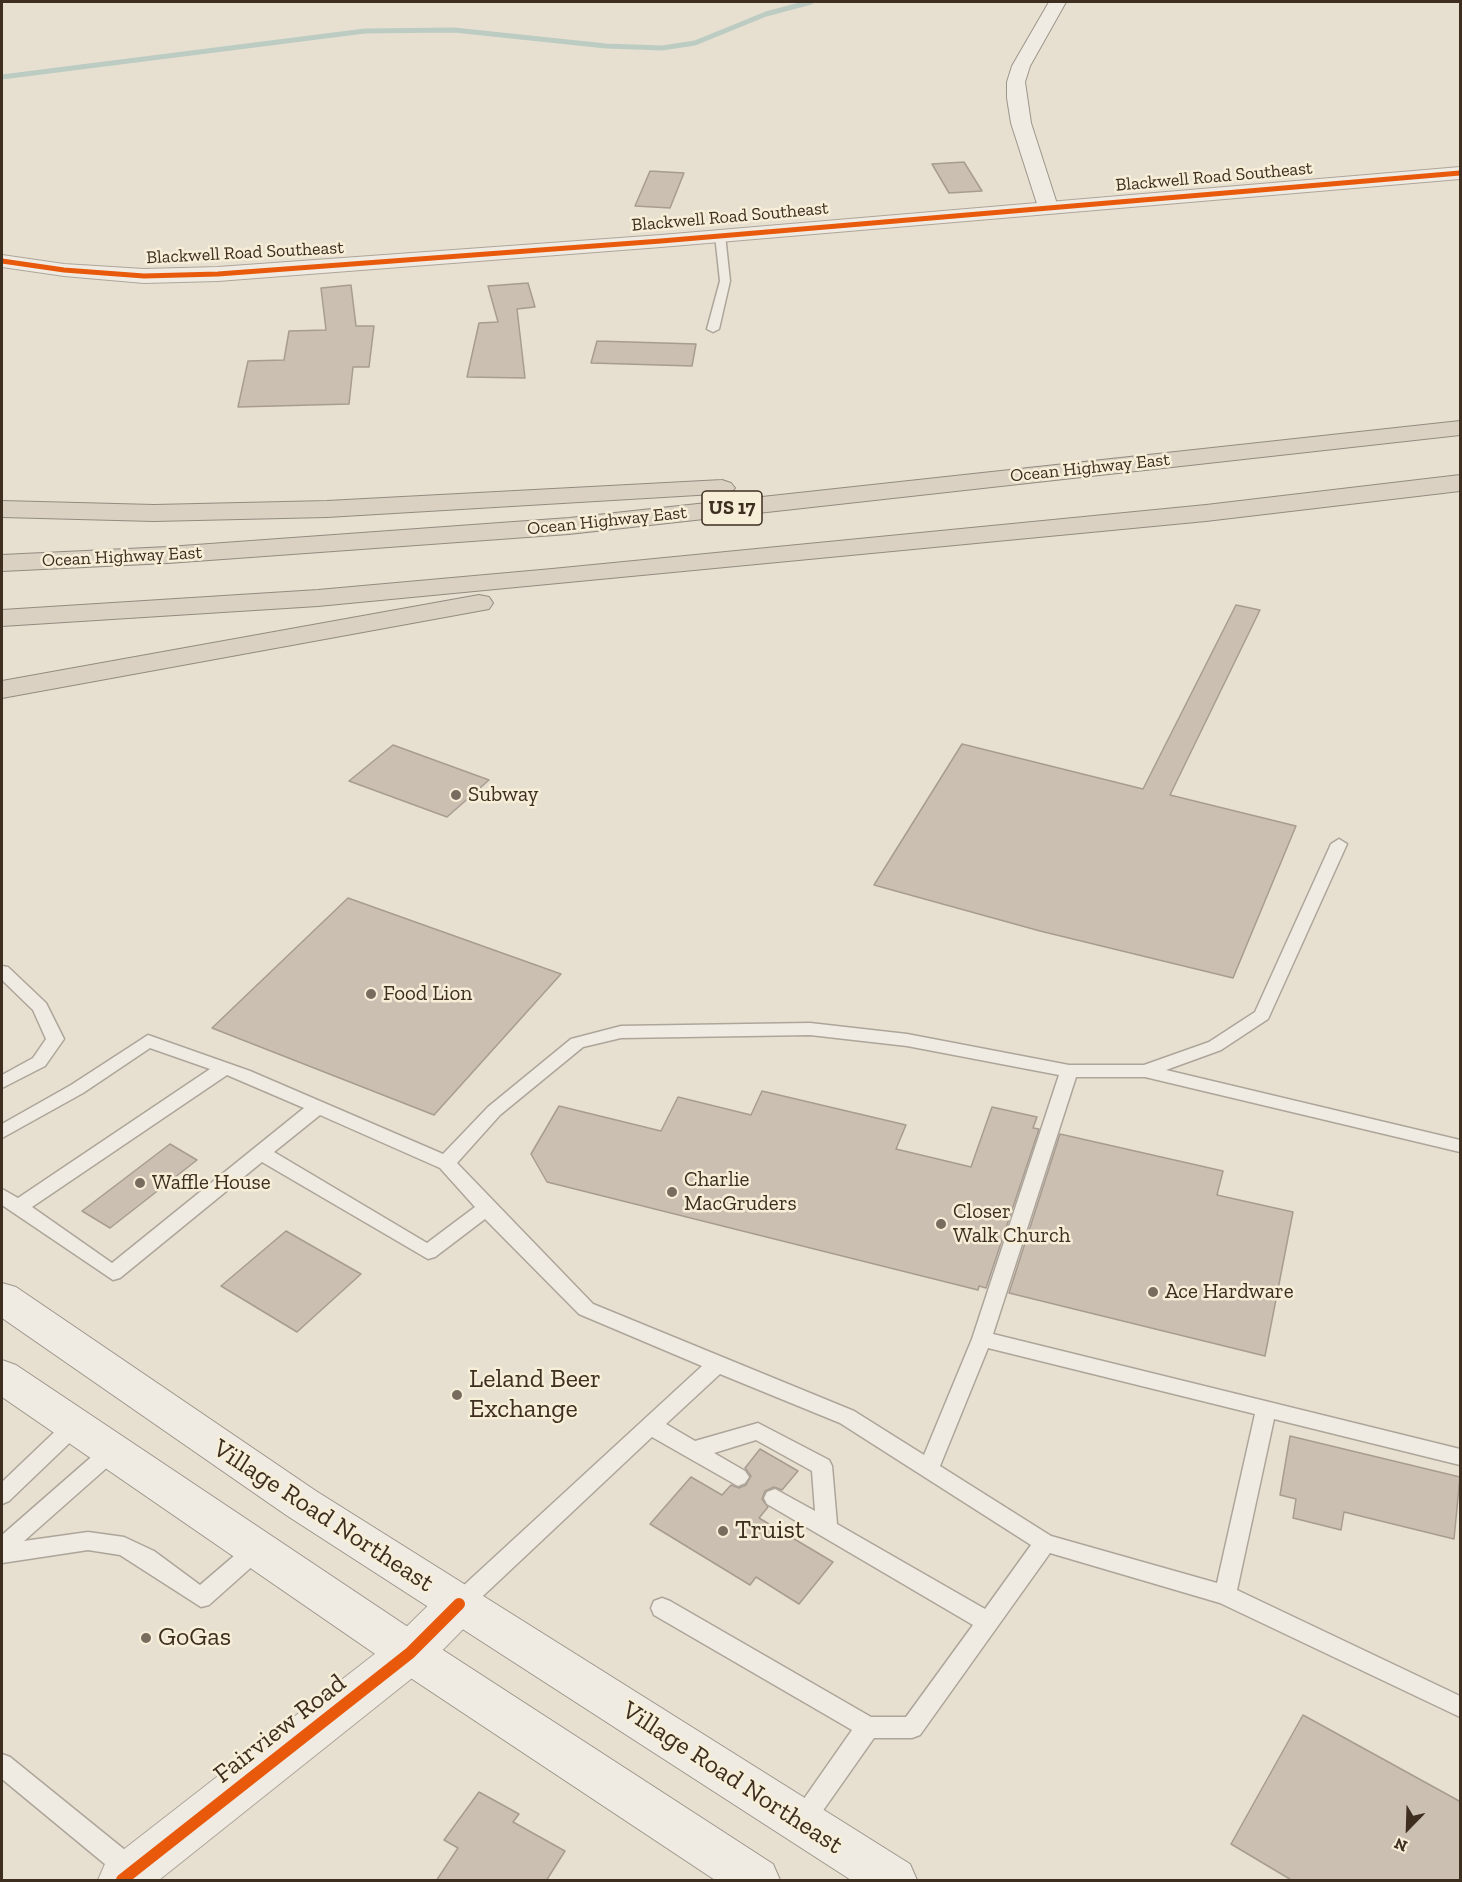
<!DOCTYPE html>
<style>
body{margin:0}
#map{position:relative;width:1462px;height:1882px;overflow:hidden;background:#e7e0d1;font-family:"Zilla Slab",serif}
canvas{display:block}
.frame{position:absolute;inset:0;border:3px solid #3d2e20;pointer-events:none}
.north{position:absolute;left:1378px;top:1798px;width:60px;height:60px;-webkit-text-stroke:4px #f7eed8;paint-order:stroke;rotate:203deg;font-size:16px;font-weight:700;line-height:24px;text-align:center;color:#3d2e20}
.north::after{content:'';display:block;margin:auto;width:21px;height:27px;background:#3d2e20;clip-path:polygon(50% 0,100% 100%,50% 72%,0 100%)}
</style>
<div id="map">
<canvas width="1462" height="1882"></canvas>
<div class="frame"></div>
<div class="north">N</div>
</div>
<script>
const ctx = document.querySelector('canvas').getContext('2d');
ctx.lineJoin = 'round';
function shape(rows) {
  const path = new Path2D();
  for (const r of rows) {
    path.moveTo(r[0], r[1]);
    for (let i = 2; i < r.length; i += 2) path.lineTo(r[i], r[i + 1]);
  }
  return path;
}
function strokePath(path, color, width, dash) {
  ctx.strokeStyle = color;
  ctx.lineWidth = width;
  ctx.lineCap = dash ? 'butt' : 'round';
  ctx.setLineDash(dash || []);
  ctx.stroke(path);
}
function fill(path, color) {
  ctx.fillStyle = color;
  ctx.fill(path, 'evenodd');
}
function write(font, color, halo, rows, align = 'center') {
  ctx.font = font + ' "Zilla Slab",serif';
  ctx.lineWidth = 5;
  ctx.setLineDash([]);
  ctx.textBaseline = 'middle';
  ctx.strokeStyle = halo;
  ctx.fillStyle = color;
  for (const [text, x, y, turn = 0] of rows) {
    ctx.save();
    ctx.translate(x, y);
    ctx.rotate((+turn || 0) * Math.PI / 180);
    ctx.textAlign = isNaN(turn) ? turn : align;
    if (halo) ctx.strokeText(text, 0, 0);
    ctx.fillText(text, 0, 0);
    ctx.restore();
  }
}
const stream = shape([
 [2,77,365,31,454,30,606,46,662,48,695,43,766,14,811,2]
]);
const building = shape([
 [964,162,982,191,949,193,932,164,964,162],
 [650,171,684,173,670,208,635,206,650,171],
 [528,283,535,307,517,309,525,378,467,377,479,323,498,322,488,286,528,283],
 [351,285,356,326,374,326,369,367,353,367,349,404,238,407,248,361,284,360,289,331,326,330,321,288,351,285],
 [597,341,696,344,692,366,591,363,597,341],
 [1236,605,1260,610,1170,795,1296,826,1233,978,1040,931,874,885,962,744,1143,789,1236,605],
 [393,745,489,780,447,817,349,781,393,745],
 [348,898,561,974,434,1115,212,1028,348,898],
 [762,1091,906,1125,896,1149,971,1167,992,1107,1037,1117,1033,1128,1039,1129,986,1288,979,1286,978,1290,547,1182,531,1154,559,1106,661,1131,678,1097,751,1115,762,1091],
 [1060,1134,1223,1171,1217,1195,1293,1212,1265,1356,1009,1293,1060,1134],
 [170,1144,197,1160,110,1228,82,1211,170,1144],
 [286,1231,361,1274,297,1332,221,1286,286,1231],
 [1290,1436,1460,1477,1454,1539,1344,1512,1341,1530,1293,1518,1296,1499,1280,1495,1290,1436],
 [760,1449,798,1471,782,1490,774,1487,765,1491,762,1499,768,1507,759,1518,833,1562,799,1604,756,1577,750,1585,650,1524,691,1477,722,1495,731,1485,739,1488,746,1485,751,1476,745,1468,760,1449],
 [1303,1715,1461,1802,1461,1881,1293,1881,1231,1844,1303,1715],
 [479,1792,519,1814,513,1822,565,1851,546,1881,436,1881,458,1848,444,1840,479,1792]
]);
const lane = shape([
 [720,232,725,235,730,281,719,329,713,332,707,329,720,281,715,235,720,232],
 [1339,839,1347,844,1268,1019,1221,1050,1166,1070,1460,1140,1460,1152,1145,1077,1076,1077,993,1334,1460,1449,1460,1465,1274,1419,1237,1590,1460,1696,1460,1717,1220,1603,1050,1553,920,1735,912,1738,874,1738,810,1829,802,1832,794,1829,790,1821,794,1813,852,1730,654,1615,651,1608,654,1601,662,1598,670,1601,871,1717,906,1717,973,1625,767,1504,764,1498,767,1492,775,1489,815,1511,812,1471,756,1440,714,1453,745,1471,749,1477,745,1483,738,1486,652,1437,467,1611,459,1614,451,1611,448,1604,451,1597,702,1366,579,1314,485,1219,435,1257,428,1259,262,1162,120,1278,113,1280,2,1205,2,1189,18,1198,210,1069,150,1048,83,1093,2,1138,2,1124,71,1085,148,1035,250,1071,443,1154,488,1107,571,1039,621,1026,810,1023,907,1034,1069,1065,1144,1065,1209,1042,1255,1012,1331,844,1339,839],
 [810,1035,907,1046,1059,1075,972,1339,924,1455,854,1411,593,1304,457,1163,500,1115,583,1047,621,1038,810,1035],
 [227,1075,304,1108,112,1263,32,1207,227,1075],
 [320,1115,440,1168,475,1207,427,1243,274,1152,320,1115],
 [988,1348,1255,1414,1217,1583,1051,1536,940,1466,988,1348],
 [720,1374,840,1423,1031,1545,985,1609,837,1524,832,1466,829,1460,758,1423,695,1441,666,1424,720,1374],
 [2,966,8,967,46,1003,64,1039,45,1066,2,1088,2,1075,33,1058,46,1039,33,1010,2,980,2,966],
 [75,1417,82,1419,85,1425,82,1431,9,1501,2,1504,2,1482,68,1419,75,1417],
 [112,1443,119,1445,122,1451,119,1457,24,1541,88,1532,124,1537,154,1551,200,1585,249,1543,257,1540,265,1543,268,1549,265,1555,209,1605,201,1607,120,1555,88,1550,2,1563,2,1535,105,1445,112,1443],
 [2,1754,10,1757,141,1863,144,1871,141,1879,123,1879,2,1779,2,1754]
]);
const street = shape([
 [1460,167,1460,179,661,247,218,281,144,283,64,276,2,267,2,255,64,264,144,269,218,267,661,235,1460,167],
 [459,1585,475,1591,481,1604,475,1617,426,1667,159,1880,98,1880,105,1864,394,1639,443,1591,459,1585]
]);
const secondary = shape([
 [1049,2,1066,2,1030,66,1025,82,1031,123,1058,207,1055,211,1048,213,1041,211,1038,207,1011,123,1007,98,1007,82,1012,66,1049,2],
 [2,1283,16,1287,316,1491,910,1864,917,1880,851,1880,286,1515,2,1318,2,1283],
 [2,1360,16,1365,426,1639,773,1864,780,1880,715,1880,394,1667,2,1397,2,1360]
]);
const highway = shape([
 [1460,421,1460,435,569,534,168,563,2,571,2,555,168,547,569,518,1460,421],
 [1460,475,1460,491,1206,521,318,606,2,626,2,610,318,590,552,569,1206,505,1460,475],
 [722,480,731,483,735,488,731,493,327,517,154,521,2,517,2,501,154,505,327,501,722,480],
 [479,595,489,597,493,603,489,609,2,698,2,681,479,595]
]);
const cyclewayFar1 = shape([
 [2,261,64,270,144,276,218,274,661,241,1460,173]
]);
const cycleway = shape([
 [122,1880,410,1653,459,1604]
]);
const markers = [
 [456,795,6,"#786c5e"],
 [371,994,6,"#786c5e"],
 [140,1183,6,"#786c5e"],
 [672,1192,6,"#786c5e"],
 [941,1224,6,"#786c5e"],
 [1153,1292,6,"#786c5e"],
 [457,1395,6,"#786c5e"],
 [723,1531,6,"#786c5e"],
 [146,1638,6,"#786c5e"]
];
const farStreetnames = [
 ["Blackwell Road Southeast",1214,177,-5],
 ["Blackwell Road Southeast",730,217,-5],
 ["Blackwell Road Southeast",245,253,-3],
 ["Ocean Highway East",1090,468,-6],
 ["Ocean Highway East",607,521,-6],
 ["Ocean Highway East",122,557,-3]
];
const shields = [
 [732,508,60]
];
const shieldNames = [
 ["US 17",732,508]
];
const poiNames = [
 ["Subway",468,795],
 ["Food Lion",383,994],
 ["Charlie",684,1180],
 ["MacGruders",684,1204],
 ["Waffle House",152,1183],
 ["Closer",953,1212],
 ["Walk Church",953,1236],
 ["Ace Hardware",1165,1292]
];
const nearPoinames = [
 ["Leland Beer",469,1380],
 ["Exchange",469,1410],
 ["Truist",735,1531],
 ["GoGas",158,1638]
];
const nearStreetnames = [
 ["Village Road Northeast",323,1516,33],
 ["Fairview Road",280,1729,-38],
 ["Village Road Northeast",732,1778,33]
];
strokePath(stream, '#bcccc2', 5);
fill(building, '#cbbfb2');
strokePath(building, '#a89c90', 1.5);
strokePath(lane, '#ada599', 3);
strokePath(street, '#ada599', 2);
strokePath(secondary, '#9c958a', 2);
strokePath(highway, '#928b80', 2);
fill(lane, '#efebe3');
fill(street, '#efebe3');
fill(secondary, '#efebe3');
fill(highway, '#dad1c2');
strokePath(cyclewayFar1, '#e8590c', 5);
strokePath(cycleway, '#e8590c', 12);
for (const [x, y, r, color] of markers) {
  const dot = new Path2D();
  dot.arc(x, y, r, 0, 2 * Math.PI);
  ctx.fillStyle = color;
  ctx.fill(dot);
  strokePath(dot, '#f7eed8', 2);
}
write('18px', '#3d2e20', '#f7eed8', farStreetnames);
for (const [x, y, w] of shields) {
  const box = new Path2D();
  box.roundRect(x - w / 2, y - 17, w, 34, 4.5);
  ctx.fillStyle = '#f7eed8';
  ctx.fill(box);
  strokePath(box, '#3d2e20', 1.5);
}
write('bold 20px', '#3d2e20', null, shieldNames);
write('21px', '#3d2e20', '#f7eed8', poiNames, 'left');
write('26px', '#3d2e20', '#f7eed8', nearPoinames, 'left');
write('26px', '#3d2e20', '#f7eed8', nearStreetnames);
</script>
